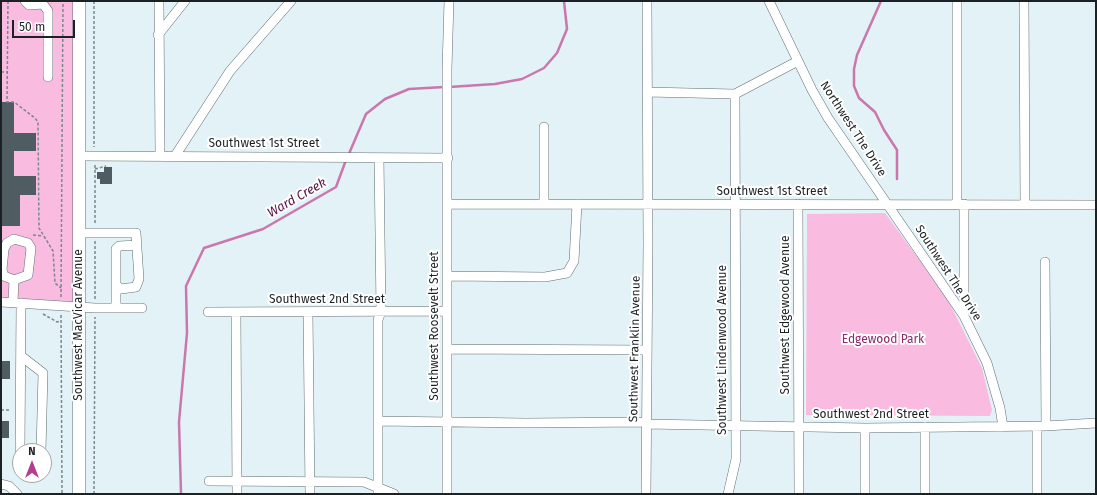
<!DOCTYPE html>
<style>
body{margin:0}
#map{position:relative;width:1097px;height:495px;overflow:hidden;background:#e2f2f7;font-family:"Fira Sans",sans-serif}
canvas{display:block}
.frame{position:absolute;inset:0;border:2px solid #1c2224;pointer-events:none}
.north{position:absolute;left:12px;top:443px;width:40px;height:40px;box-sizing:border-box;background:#fff;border:1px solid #a4a7a7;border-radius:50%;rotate:0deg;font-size:11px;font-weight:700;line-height:16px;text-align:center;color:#1c2224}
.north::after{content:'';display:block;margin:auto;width:14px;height:18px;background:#b53c90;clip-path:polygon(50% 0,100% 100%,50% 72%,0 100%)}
.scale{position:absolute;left:12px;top:20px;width:63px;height:18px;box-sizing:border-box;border:2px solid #1c2224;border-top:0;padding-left:5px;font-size:12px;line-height:14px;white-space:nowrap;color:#1c2224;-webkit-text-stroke:3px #fff;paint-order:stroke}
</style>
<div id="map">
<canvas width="1097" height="495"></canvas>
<div class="frame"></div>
<div class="north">N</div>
<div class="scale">50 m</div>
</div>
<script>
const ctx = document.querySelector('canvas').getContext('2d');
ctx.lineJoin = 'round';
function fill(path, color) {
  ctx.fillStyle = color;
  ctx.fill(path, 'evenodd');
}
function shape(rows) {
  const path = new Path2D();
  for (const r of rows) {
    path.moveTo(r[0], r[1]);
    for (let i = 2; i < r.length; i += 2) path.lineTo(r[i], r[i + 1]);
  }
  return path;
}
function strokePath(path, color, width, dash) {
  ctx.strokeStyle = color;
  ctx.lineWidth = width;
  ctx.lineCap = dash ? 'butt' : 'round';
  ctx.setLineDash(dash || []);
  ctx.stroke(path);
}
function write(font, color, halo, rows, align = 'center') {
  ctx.font = font + ' "Fira Sans",sans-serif';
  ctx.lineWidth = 4;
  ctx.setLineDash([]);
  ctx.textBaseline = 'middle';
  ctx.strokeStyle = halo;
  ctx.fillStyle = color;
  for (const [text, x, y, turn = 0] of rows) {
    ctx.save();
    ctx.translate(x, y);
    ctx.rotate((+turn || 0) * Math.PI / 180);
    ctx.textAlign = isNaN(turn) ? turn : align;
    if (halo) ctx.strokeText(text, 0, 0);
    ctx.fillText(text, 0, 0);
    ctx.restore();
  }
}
const green = shape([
 [1,1,78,1,78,306,1,302],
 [885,213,947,298,982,368,992,410,990,416,806,415,807,214]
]);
const stream = shape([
 [881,1,857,55,854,69,854,86,859,98,875,112,884,130,897,150,897,179],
 [449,87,495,84,522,79,544,68,557,53,567,29,564,1],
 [348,156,366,114,385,99,409,89,444,87],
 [181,494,179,422,187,333,186,286,204,248,263,229,336,187,346,160]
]);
const building = shape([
 [1,102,14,102,14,133,36,133,36,151,14,151,14,176,36,176,36,195,20,195,20,226,1,226],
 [104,167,112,167,112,184,100,184,100,179,97,179,97,172,104,172],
 [1,361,10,361,10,379,1,379],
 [1,421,9,421,9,438,1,438]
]);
const path = shape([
 [8,1,7,102,14,102,35,118,38,122,39,228,53,251,55,283,61,288],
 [94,1,94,147],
 [1,72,7,72],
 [95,165,95,225],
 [95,169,106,166],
 [33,235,43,236],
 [95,241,95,299],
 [61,297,63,1],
 [43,314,57,322,61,321],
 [61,315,62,494],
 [1,410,11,410],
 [94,494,95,317]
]);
const minor = shape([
 [25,1,29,5,43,4,48,11,48,77],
 [159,1,160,156],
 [769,1,812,90,828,118,964,316,987,363,1000,408,1003,427],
 [1024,1,1025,205],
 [158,35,185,1],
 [647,92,735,94,798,61],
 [79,156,448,158],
 [175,156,230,71,291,1],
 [448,204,1096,205],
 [544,204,544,127],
 [798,204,799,494],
 [957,204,957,1],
 [79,233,136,233,139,279,136,287,121,289,116,285,116,249,119,246,137,245],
 [1045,262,1046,426],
 [448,276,545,277,567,273,574,261,577,204],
 [116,285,116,308],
 [1,302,95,308,142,308],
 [13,302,14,280,4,276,2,270,4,249,7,243,14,239,28,243,31,248,28,275,14,280],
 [208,312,447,311],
 [236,312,237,494],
 [308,312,310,494],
 [964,315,964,204],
 [447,349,647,350],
 [21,356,43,373,41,451],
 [378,421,526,423,646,422],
 [646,424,865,428,1046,426,1096,423],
 [1037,426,1037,494],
 [20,451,21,303],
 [209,481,364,482,394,494],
 [1,484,9,486,17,494],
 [378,494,378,320,381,311,379,158],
 [447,494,447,69,449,1],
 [646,494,648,244,647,1],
 [728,494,736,459,735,94],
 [865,494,865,428],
 [925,494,925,427]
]);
const major = shape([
 [79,1,79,494]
]);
const streetNames = [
 ["Northwest The Drive",853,129,57],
 ["Southwest 1st Street",264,144],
 ["Southwest 1st Street",772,192],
 ["Southwest The Drive",948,273,57],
 ["Southwest 2nd Street",327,300],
 ["Southwest Edgewood Avenue",786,315,-90],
 ["Southwest MacVicar Avenue",79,325,-90],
 ["Southwest Roosevelt Street",435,326,-90],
 ["Southwest Franklin Avenue",635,349,-89],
 ["Southwest Lindenwood Avenue",723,350,-90],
 ["Southwest 2nd Street",871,415]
];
const parkNames = [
 ["Edgewood Park",883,340]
];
const waterNames = [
 ["Ward Creek",297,198,-30]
];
fill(green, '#fabbe1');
strokePath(stream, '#cb76ac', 2.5);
fill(building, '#4f5c61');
strokePath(minor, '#606e72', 10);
strokePath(major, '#606e72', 13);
strokePath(path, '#7c878a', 1.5, [3, 2]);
strokePath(minor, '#fff', 9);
strokePath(major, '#fff', 12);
write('12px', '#1c2224', '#fff', streetNames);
write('12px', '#8d286f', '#fff', parkNames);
write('italic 13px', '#5e1148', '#fff', waterNames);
</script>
